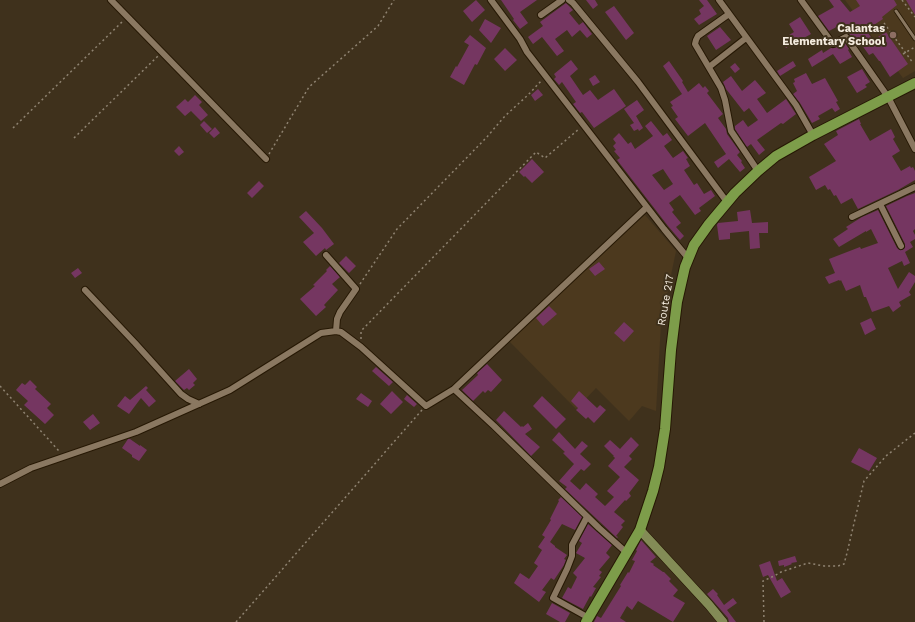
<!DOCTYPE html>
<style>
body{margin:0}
canvas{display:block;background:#3f311c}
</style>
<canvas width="915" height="622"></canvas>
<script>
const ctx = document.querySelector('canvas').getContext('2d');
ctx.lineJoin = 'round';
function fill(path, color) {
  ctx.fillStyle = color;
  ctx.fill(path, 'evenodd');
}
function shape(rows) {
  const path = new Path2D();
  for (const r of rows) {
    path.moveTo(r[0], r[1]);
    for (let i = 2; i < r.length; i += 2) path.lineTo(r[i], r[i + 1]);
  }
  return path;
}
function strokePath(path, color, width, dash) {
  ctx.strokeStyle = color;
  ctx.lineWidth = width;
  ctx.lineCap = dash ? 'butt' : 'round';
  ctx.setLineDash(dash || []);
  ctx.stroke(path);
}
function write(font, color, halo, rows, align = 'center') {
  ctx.font = font + ' "Work Sans",sans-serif';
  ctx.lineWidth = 4;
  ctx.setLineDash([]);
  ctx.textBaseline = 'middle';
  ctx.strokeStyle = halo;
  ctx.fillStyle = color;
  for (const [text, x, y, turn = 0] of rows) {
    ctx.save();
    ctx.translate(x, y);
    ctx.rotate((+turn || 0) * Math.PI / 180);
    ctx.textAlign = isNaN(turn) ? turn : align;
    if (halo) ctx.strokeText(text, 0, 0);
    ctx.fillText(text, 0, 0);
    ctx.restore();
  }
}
const built = shape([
 [845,0,915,0,915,71,903,78],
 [645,215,676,251,661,323,656,411,642,406,629,421,596,388,576,409,509,341,596,257]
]);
const building = shape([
 [476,0,485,10,472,22,463,11],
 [501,0,537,0,520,12,528,23,520,29,513,20,514,19],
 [586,0,595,0,598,5,593,9],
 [699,0,707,0,717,14,699,25,694,19,701,14,699,10,704,6],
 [829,0,840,0,850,12,860,6,856,0,894,0,897,5,882,17,883,19,866,30,873,40,886,32,908,64,890,77,880,61,879,61,873,53,869,55,859,41,856,43,842,24,829,31,818,16,834,7],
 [906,0,915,0,915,15],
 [566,3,573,10,569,13,579,25,583,22,592,34,587,38,580,30,572,37,567,30,555,39,564,51,557,56,542,37,533,44,528,37,543,26,540,22],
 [614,6,634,33,626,40,605,12],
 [800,17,811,34,786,48,781,40,794,32,789,24],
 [485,19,501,28,491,43,479,30],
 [720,27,731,40,716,50,707,36],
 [470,35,486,48,477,65,475,64,464,85,450,77,456,66,457,67,469,45,464,42],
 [845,43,849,49,848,50,852,57,840,64,833,54,812,67,808,59,822,50,823,53,831,48,835,48],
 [505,48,517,60,505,71,494,59],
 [571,60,578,69,570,76,583,95,590,90,598,100,614,89,626,106,594,128,582,112,580,113,573,104,576,102,562,82,559,85,554,79,556,77,554,74],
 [669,61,683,81,682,82,688,92,699,83,703,88,705,86,709,91,707,93,723,114,718,118,726,129,727,134,740,152,737,155,742,161,741,162,745,168,740,172,729,159,718,168,714,162,726,154,705,123,688,136,675,119,678,117,671,107,673,106,670,102,682,94,663,66],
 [793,61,796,66,780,76,777,71],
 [735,63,740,69,735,73,730,67],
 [862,69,870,82,865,85,867,87,857,93,847,77],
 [806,73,812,84,825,78,838,101,836,102,840,109,835,112,832,108,818,116,820,119,812,123,800,103,793,94,797,91,793,83,795,82,794,79],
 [595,75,600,82,593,86,589,79],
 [731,76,742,91,755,80,766,93,757,99,767,113,786,99,796,114,783,124,781,123,757,140,765,150,759,155,751,144,747,147,735,129,735,126,743,120,748,127,758,120,749,108,744,112,726,89,723,82],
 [538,89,543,95,535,101,531,95],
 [195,95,202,102,199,105,208,115,201,121,191,111,185,116,176,107,185,99,188,102],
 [637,100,644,110,636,116,643,128,639,131,638,129,634,131,630,125,634,123,624,109],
 [859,119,861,124,860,124,870,141,891,129,895,137,893,139,900,151,892,156,901,171,910,166,911,168,913,167,915,171,915,180,898,190,858,209,852,198,841,204,836,195,834,196,830,189,828,190,825,185,816,190,809,177,836,161,824,144,838,135,836,131],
 [204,121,212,129,207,133,200,125],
 [651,121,663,136,667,133,672,140,664,146,673,158,683,151,688,158,686,159,690,166,684,170,694,185,697,183,704,194,711,190,715,196,699,208,701,211,695,215,680,195,669,203,674,210,672,212,681,223,676,227,684,236,680,240,668,226,617,160,620,158,614,151,616,150,613,146,616,143,613,139,619,133,628,144,631,142,635,149,653,136,645,126],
 [663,169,673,184,664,190,652,175],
 [215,127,220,133,214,138,209,133],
 [179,146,184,152,179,156,174,151],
 [532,159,544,172,532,183,525,176,524,177,519,172],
 [259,181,264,186,252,198,247,193],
 [915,193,915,229,913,231,915,235,915,239,910,242,913,247,905,252,910,263,904,266,902,261,888,268,898,289,909,272,915,276,915,282,909,292,911,295,899,302,901,306,893,312,889,306,872,312,866,297,864,297,860,285,846,291,841,280,840,281,839,280,829,284,825,277,835,273,829,259,860,247,861,249,878,243,871,229,866,232,866,231,839,247,833,239,848,229,846,227,862,217,878,210,897,248,900,250,903,250,905,247,905,244,886,206,907,196],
 [750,210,752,223,768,222,768,233,759,233,760,248,750,249,749,231,730,233,730,239,719,240,717,225,718,223,738,221,737,212],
 [306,211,322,228,334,244,326,250,325,248,316,256,303,242,314,233,299,217],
 [346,256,356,266,349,273,339,263],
 [599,262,605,269,595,276,589,269],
 [330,266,340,277,332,284,338,290,324,305,326,307,316,316,300,299,315,286,313,285,327,271,326,270],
 [78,268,82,273,75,278,71,273],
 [549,306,557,314,543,326,536,318],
 [871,318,876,329,865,335,860,323],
 [624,322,634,331,624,342,614,333],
 [487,364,502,380,491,392,488,390,485,393,483,391,473,401,462,390,478,375,477,373],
 [376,367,393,382,389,386,372,371],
 [189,369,197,379,193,383,195,385,189,390,187,388,184,390,175,381],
 [30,380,37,387,35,389,51,404,47,408,54,415,45,424,24,405,28,401,16,390,22,383,25,385],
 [146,386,148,388,146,390,156,401,149,407,141,398,129,414,117,406,125,396,130,400],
 [392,391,403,402,391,414,380,404],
 [579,391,597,408,600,405,606,410,594,423,588,417,586,419,576,410,578,408,571,401],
 [361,393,372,401,368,407,356,399],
 [407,395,417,404,414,407,404,399],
 [542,396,566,419,556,429,533,406],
 [504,411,521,427,522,426,523,427,528,423,532,429,525,434,540,447,531,456,496,420],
 [93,414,100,423,90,430,83,422],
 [559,432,575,449,582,441,588,446,580,454,591,464,584,471,581,469,570,481,580,490,586,483,598,494,595,497,605,506,614,497,607,491,620,477,608,466,615,458,613,456,614,456,604,446,610,440,620,449,631,437,639,445,629,456,632,459,624,467,639,480,629,493,631,496,626,501,625,500,614,512,625,521,621,525,623,527,616,536,618,537,617,538,565,489,567,487,559,481,574,464,563,453,565,452,552,440],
 [128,439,130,439,140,446,140,445,147,450,139,461,132,457,132,455,122,448],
 [859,448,877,458,869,471,851,462],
 [561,497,582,517,575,530,562,524,550,542,555,546,555,547,567,555,564,559,566,560,564,565,554,580,551,578,542,590,546,592,539,602,514,583,520,573,529,579,538,566,534,563,542,550,538,547,545,537,542,535,551,520,550,519,559,501,558,500],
 [588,524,612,545,606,553,610,557,599,570,602,572,599,576,601,577,593,587,596,588,591,597,590,596,583,609,562,598,568,587,571,589,577,577,573,573,585,558,576,553,582,543,579,541],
 [641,540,656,557,650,562,654,564,653,565,663,572,664,572,671,579,669,581,678,590,673,596,685,603,673,622,638,601,632,610,627,606,620,618,626,622,594,622,597,616,601,618,621,586,620,585,628,572,629,573,635,561,632,560,637,551,636,550],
 [795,556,797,562,791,563,792,564,784,567,784,565,779,566,778,561],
 [770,561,777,581,782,578,791,592,781,598,768,575,763,577,759,565],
 [713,589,718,594,717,595,724,605,733,598,737,603,727,610,736,622,729,622,728,618,707,594],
 [552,603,570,613,565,622,560,622,546,614]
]);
const path = shape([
 [902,0,915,17],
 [884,23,913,63],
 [903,54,915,47],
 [13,128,123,21],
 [74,138,158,56],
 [269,154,309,87,378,26,394,0],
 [360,284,397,229,486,138,505,116,528,95,541,81],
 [361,339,361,331,536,152,545,158,579,129],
 [0,386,59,451],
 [236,622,422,410],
 [764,622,763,581,774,576,781,572,808,563,824,566,838,566,844,564,847,553,864,481,886,456,915,433]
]);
const lane = shape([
 [896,11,915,39]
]);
const street = shape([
 [111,0,266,159],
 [491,0,520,39,527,52,664,229,688,258],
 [569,0,573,3,638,82,727,202],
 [719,0,796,105,813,135],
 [801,0,833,44,846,37,888,97,915,149],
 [729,14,698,36,696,40,695,44,721,88,725,100,731,131,758,171],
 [541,15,562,0],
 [709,67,746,38],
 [880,204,901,246],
 [852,217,915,187],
 [326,255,356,289,340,312,337,319,336,331],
 [85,290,135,343,181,394,188,399,199,404],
 [454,389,494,426,599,528,627,553],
 [0,484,31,468,136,432,230,390,321,333,336,331,341,332,361,347,426,406,454,389,647,207],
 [587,517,572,545,572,556,567,569,553,598,589,618]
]);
const secondary = shape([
 [640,530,709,605,723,622]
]);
const primary = shape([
 [586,622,640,530,653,491,659,467,665,429,671,350,677,302,685,267,694,245,709,224,735,193,758,171,776,156,813,135,915,83]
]);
const markers = [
 [893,35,4,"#8d6e63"]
];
const poiNames = [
 ["Calantas",885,29],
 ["Elementary School",885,42]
];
const streetNames = [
 ["Route 217",666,300,-80]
];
fill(built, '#4c391e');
fill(building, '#753661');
strokePath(lane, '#261804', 4.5);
strokePath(street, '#261804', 8);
strokePath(secondary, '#261804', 10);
strokePath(primary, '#261804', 12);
strokePath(path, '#8f8371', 1.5, [2, 3]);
strokePath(lane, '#8a7861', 3);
strokePath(street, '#8a7861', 6);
strokePath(secondary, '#838b56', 9);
strokePath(primary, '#7d9d4a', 10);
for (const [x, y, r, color] of markers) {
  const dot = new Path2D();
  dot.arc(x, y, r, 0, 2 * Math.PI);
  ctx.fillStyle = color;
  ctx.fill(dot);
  strokePath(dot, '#3f311c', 1.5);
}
write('bold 11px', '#f5ecdf', '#3f311c', poiNames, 'right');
write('11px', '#f5ecdf', '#3f311c', streetNames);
</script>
